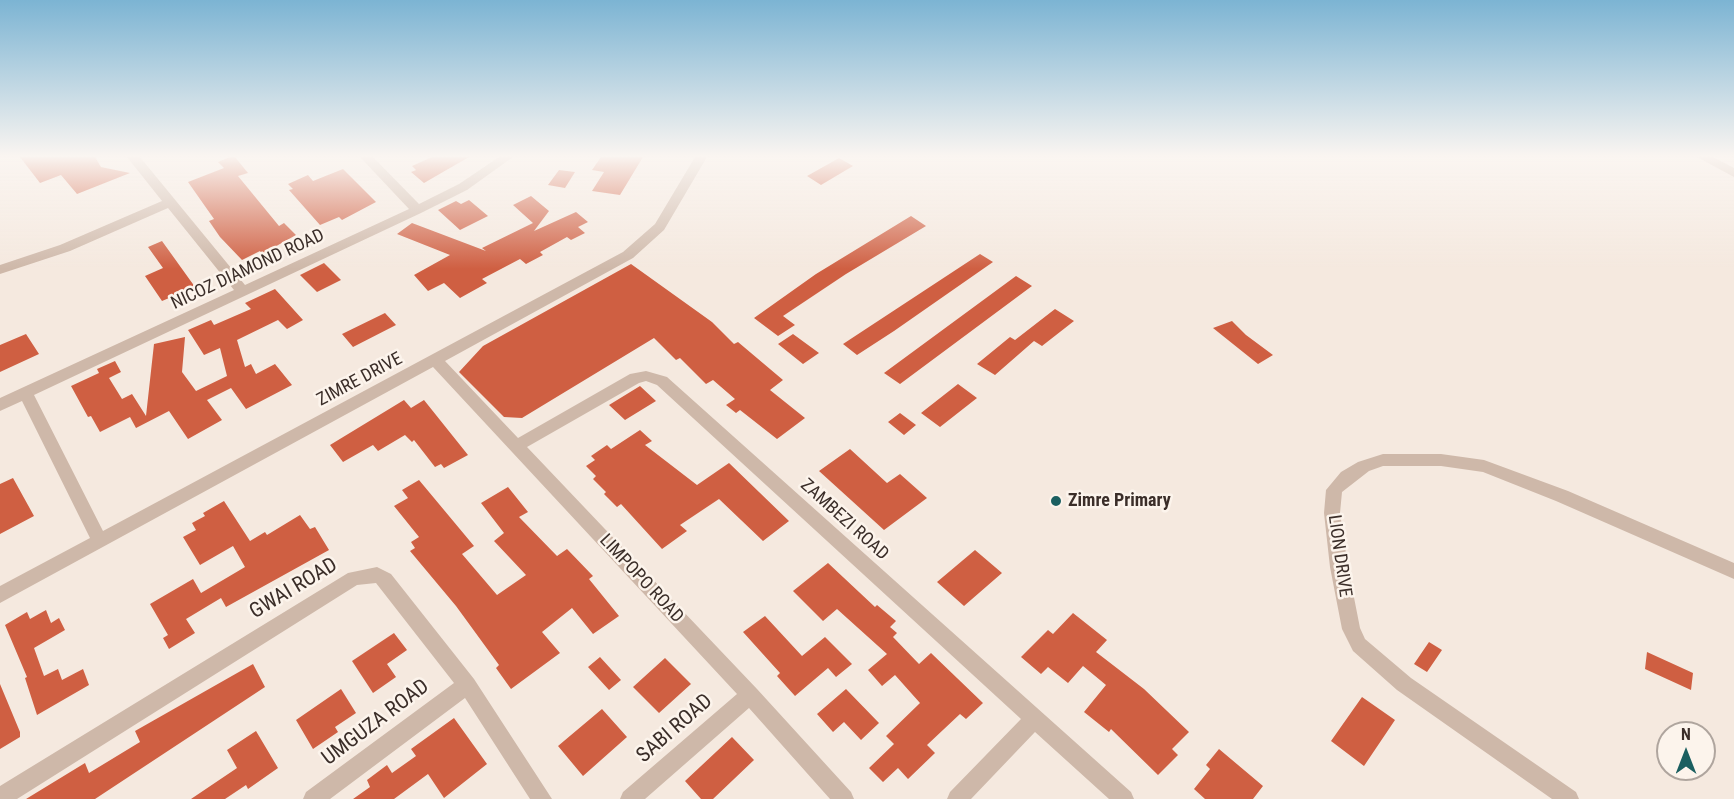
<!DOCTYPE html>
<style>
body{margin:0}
#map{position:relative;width:1734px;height:799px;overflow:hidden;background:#f5e9df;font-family:"Roboto Condensed",sans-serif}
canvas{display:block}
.north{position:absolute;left:1656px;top:721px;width:60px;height:60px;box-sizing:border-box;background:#fcf4ec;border:2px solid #afa59e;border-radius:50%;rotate:0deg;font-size:16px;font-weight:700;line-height:24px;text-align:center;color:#3b2e29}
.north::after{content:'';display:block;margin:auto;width:21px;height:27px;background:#1b5f60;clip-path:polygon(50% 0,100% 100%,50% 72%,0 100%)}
</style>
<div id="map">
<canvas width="1734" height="799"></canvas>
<div class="north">N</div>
</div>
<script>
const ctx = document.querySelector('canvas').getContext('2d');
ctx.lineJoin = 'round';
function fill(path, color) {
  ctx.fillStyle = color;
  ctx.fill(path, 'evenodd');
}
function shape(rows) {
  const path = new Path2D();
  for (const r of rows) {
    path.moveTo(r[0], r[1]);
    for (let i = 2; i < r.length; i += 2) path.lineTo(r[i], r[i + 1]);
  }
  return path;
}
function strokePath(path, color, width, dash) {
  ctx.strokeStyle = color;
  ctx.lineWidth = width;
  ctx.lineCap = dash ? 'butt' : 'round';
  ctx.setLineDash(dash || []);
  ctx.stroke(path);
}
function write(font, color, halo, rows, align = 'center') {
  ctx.font = font + ' "Roboto Condensed",sans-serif';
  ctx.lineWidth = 5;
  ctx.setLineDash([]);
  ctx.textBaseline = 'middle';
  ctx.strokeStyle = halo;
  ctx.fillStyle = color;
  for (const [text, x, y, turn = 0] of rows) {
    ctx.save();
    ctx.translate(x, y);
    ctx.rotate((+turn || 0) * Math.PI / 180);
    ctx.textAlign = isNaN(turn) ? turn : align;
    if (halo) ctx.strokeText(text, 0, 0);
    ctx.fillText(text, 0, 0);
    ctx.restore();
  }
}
const building = shape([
 [20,157,95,157,101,167,130,173,77,194,61,175,40,183],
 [230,157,235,157,248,173,238,176,279,226,284,223,296,235,262,254,260,251,242,260,220,237,209,221,214,219,188,182,224,168,218,162],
 [432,157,469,157,424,183,411,172,416,170,412,166],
 [601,157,643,157,620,195,592,191,604,172,592,170],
 [839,158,853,166,821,185,807,176],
 [343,169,376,202,342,220,339,217,320,225,289,190,293,189,288,184,308,175,313,181],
 [559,170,575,172,565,188,548,185],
 [531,196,549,211,534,231,576,212,588,222,578,227,585,233,571,240,567,237,540,252,543,255,526,264,520,259,482,279,487,283,460,298,444,283,428,291,414,275,450,255,397,234,412,223,486,251,482,248,533,223,513,205],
 [469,200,488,216,460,230,438,210,456,201,461,204],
 [911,216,926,226,846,274,783,316,795,325,778,336,754,318,816,274],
 [162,241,195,287,162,301,145,276,163,268,148,247],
 [980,254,993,262,894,331,857,355,843,344],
 [324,263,341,280,317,292,300,275],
 [631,264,712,322,734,344,738,342,783,380,770,390,805,418,777,439,740,410,736,413,726,405,735,399,713,380,706,384,680,358,676,360,654,338,522,418,504,417,459,372,483,346],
 [1016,276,1032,286,900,384,884,373],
 [275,289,303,320,287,329,278,320,237,340,245,367,251,364,256,374,275,364,292,385,246,409,231,388,207,400,222,420,188,439,169,411,136,428,130,417,100,432,91,416,88,417,71,386,99,373,97,369,115,361,121,372,109,378,122,399,132,394,146,416,154,344,185,337,182,372,196,391,227,376,220,348,204,355,188,330,211,320,214,325,251,309,245,303],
 [1055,309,1074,321,1042,346,1034,341,995,375,977,364,1010,337,1015,340],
 [385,313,396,325,353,347,342,334],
 [1232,321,1246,335,1273,355,1258,364,1213,328],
 [26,334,39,354,0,372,0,345],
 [793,334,819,353,803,364,778,344],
 [958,384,977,398,940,427,921,413],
 [640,386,656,401,625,420,609,405],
 [404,400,411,408,424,400,468,455,444,468,441,464,435,467,414,440,412,442,405,435,378,451,373,445,343,462,330,445],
 [900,413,916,425,904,435,888,422],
 [640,430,652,441,645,445,697,485,729,463,789,521,763,541,719,499,680,525,687,531,662,549,621,504,617,507,604,494,606,492,593,479,596,476,586,466,595,460,591,456,607,445,611,449],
 [850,449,887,483,900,474,927,498,884,530,819,471],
 [13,478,34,516,0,534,0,484],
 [419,480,474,546,462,554,497,595,526,575,494,541,504,533,481,503,508,487,528,512,519,517,557,556,567,549,593,576,589,579,619,616,593,634,572,608,542,632,560,653,511,689,496,668,499,665,456,606,410,551,415,548,411,542,419,537,394,506,408,498,402,490],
 [224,501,250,541,265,532,267,535,300,515,310,529,315,527,329,550,226,607,221,598,186,619,195,633,169,649,163,638,168,635,150,604,193,579,201,593,245,567,233,546,200,565,183,537,196,530,192,523,205,516,203,513],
 [975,550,1002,573,964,606,937,582],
 [828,563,875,607,877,605,896,621,890,627,897,633,893,637,919,664,931,653,983,703,966,719,960,714,927,745,935,753,908,779,898,768,883,782,869,768,894,744,886,736,920,703,895,675,882,686,868,670,887,654,837,609,823,621,793,591],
 [46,610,51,623,59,618,65,630,34,648,44,676,58,669,62,680,83,669,89,685,37,715,25,678,27,677,5,625,27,612,30,619],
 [1073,613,1107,640,1096,652,1144,689,1189,732,1172,749,1178,755,1158,775,1111,729,1109,732,1084,712,1106,685,1083,666,1068,683,1048,667,1041,674,1021,657,1048,630,1053,634],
 [765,616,802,656,825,637,852,664,836,677,828,668,795,696,777,676,780,673,743,632],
 [394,633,407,650,387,664,396,677,373,693,352,661],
 [1429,642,1442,650,1427,672,1414,664],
 [1647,652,1693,673,1691,690,1645,669],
 [600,657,621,680,609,690,588,667],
 [665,658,691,684,659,713,633,687],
 [253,664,265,687,95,799,26,799,85,763,89,773,140,742,135,731],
 [0,684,20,732,20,737,0,749],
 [341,689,356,713,335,727,338,732,313,749,296,720],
 [846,689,879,723,861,740,844,722,833,732,817,714],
 [1362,697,1395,720,1364,766,1331,741],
 [602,709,627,737,583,776,558,746],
 [454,718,487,764,444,798,428,774,394,799,353,799,370,787,367,780,387,765,392,773,416,756,411,749],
 [256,731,278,768,248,789,246,785,225,799,191,799,237,768,227,750],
 [732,737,754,760,713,799,701,799,685,781],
 [1219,749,1263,786,1253,799,1205,799,1194,789,1210,769,1206,765]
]);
const minor = shape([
 [127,157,140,157,245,285,409,209,360,157,373,157,419,204,459,184,499,157,513,157,467,190,421,213,34,395,103,531,623,252,655,224,695,157,707,157,664,230,633,258,445,361,518,438,630,374,646,371,667,377,1131,792,1134,799,1109,799,1035,732,971,799,947,799,950,792,1021,719,657,385,646,381,639,383,527,447,757,689,851,792,854,799,830,799,749,708,645,799,620,799,623,792,737,694,433,367,0,603,0,586,90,538,22,401,0,411,0,398,234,290,168,208,70,251,0,274,0,265,60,245,162,201,127,157],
 [1697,157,1713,157,1734,168,1734,177,1697,157],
 [1383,454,1441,454,1484,460,1568,491,1734,563,1734,579,1556,501,1483,472,1441,466,1383,466,1369,471,1342,492,1340,513,1348,567,1360,628,1365,639,1411,678,1576,792,1579,799,1552,799,1397,690,1353,651,1342,629,1330,567,1324,513,1326,490,1341,472,1358,462,1383,454],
 [377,567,391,574,474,679,552,799,530,799,465,698,330,799,303,799,306,792,454,683,376,583,357,585,17,799,0,799,0,786,348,573,377,567]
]);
const markers = [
 [1056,501,6,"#1b5f60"]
];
const streetNames = [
 ["NICOZ DIAMOND ROAD",248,270,-25],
 ["ZIMRE DRIVE",360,380,-28],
 ["ZAMBEZI ROAD",844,520,42],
 ["LION DRIVE",1339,556,82],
 ["LIMPOPO ROAD",641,579,47]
];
const poiNames = [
 ["Zimre Primary",1068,501]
];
const nearStreetnames = [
 ["GWAI ROAD",294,589,-31],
 ["UMGUZA ROAD",376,723,-37],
 ["SABI ROAD",675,729,-41]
];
fill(building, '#cf5f42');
fill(minor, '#ceb8a9');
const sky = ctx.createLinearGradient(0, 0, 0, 269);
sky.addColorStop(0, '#7cb4d3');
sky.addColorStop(0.58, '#faf5f1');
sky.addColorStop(1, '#faf5f100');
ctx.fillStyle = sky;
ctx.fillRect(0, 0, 1734, 269);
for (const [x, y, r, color] of markers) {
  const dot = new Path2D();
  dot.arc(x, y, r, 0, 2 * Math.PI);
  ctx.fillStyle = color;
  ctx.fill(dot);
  strokePath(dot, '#fcf4ec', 2);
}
write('18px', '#3b2e29', '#fcf4ec', streetNames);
write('bold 18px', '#3b2e29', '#fcf4ec', poiNames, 'left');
write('21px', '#3b2e29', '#fcf4ec', nearStreetnames);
</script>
